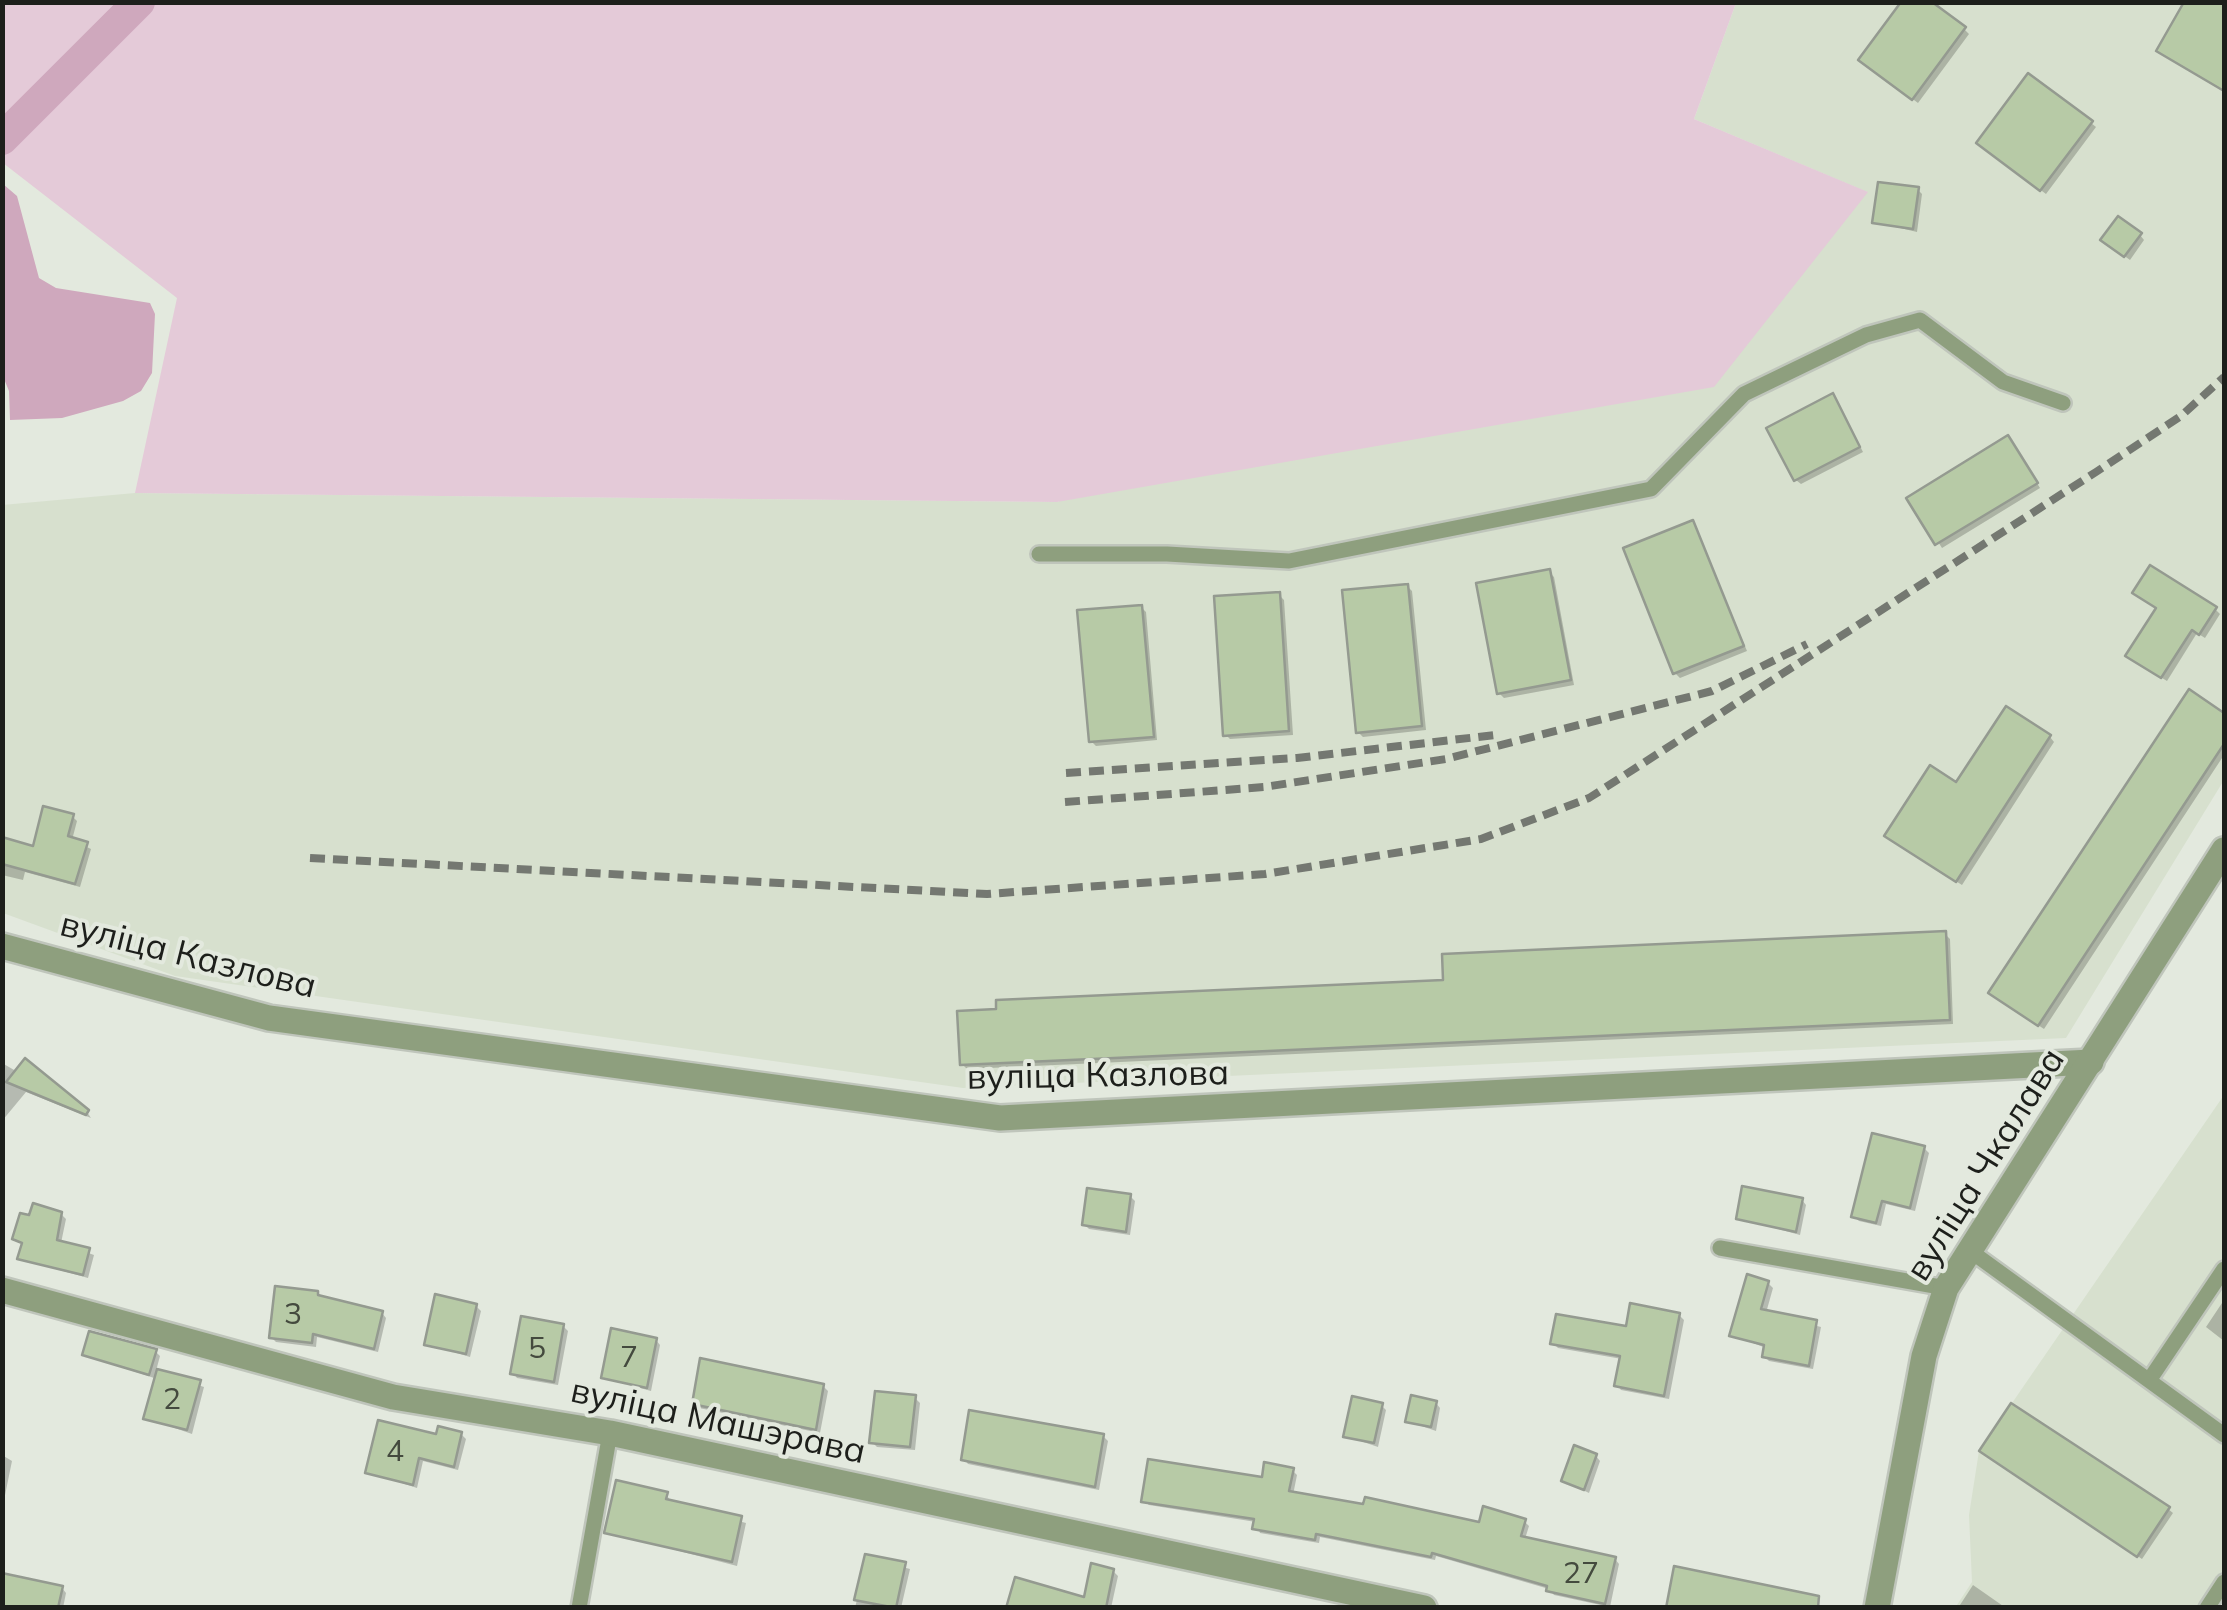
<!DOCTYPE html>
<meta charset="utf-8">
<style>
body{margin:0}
#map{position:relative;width:2227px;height:1610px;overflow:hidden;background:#e3e9de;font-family:Mulish,sans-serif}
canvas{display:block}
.frame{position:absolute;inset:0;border:5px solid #1d1f1b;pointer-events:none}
</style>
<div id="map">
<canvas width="2227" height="1610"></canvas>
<div class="frame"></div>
</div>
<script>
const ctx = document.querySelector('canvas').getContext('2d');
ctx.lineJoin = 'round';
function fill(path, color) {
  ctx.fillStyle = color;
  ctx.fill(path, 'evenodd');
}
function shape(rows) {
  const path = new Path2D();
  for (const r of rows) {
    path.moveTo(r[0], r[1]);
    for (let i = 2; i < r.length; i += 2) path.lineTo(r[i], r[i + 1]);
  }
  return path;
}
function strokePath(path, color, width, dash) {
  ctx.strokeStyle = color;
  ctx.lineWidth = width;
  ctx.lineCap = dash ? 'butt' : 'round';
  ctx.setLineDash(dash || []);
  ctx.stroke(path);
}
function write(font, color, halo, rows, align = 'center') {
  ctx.font = font + ' Mulish,sans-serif';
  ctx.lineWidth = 8;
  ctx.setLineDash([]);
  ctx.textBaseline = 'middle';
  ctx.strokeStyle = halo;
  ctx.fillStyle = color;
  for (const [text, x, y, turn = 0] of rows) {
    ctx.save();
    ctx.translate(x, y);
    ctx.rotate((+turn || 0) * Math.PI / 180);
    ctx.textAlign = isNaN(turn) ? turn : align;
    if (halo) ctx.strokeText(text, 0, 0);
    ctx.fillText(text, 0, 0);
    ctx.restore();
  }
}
const built = shape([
 [1736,3,2224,3,2224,780,2066,1038,963,1088,175,976,3,913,2,505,135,493,1057,502,1867,192,1694,119],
 [2224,1095,2224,1607,1955,1608,1972,1582,1969,1515,1979,1451]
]);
const green = shape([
 [2,3,1736,3,1694,119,1868,192,1714,387,1057,502,135,493,177,298,3,163]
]);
const water = shape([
 [3,184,17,196,39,278,56,288,150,303,155,314,152,373,141,391,123,401,62,418,10,420,9,391,2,374]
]);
const shadow = shape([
 [1964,29,1969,34,1918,103,1866,64],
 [2091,123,2096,127,2046,194,1983,147],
 [1918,190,1922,194,1917,232,1875,222],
 [2140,235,2144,240,2130,260,2108,244],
 [1837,401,1863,452,1801,484,1796,480],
 [2012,443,2040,488,1942,548,1910,498],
 [1693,523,1747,651,1680,678,1675,673],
 [1549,572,1554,577,1574,685,1504,698,1499,693],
 [1407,586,1412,591,1426,730,1363,737,1358,732],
 [1279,595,1284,600,1293,735,1230,739,1225,734],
 [1141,607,1146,612,1157,740,1096,746,1091,741],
 [2215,609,2220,614,2205,638,2197,633,2167,681,2133,660],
 [2189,692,2224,716,2224,755,2044,1029,1996,997],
 [2050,737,2054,742,1962,885,1892,840,1957,785],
 [72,816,77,821,72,840,91,849,80,887,25,872,23,880,2,875,2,839,34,849],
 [1945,934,1950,939,1953,1024,967,1069,962,1064,1446,982],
 [2,1063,87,1112,91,1118,26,1092,2,1121],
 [1924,1148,1929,1153,1915,1211,1886,1204,1881,1226,1859,1221,1854,1216],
 [1130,1196,1135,1201,1130,1235,1089,1229,1085,1225],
 [1802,1200,1806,1205,1800,1235,1738,1218],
 [61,1214,66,1219,61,1243,94,1255,88,1278,20,1259,24,1245,15,1238],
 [1768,1283,1773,1288,1766,1313,1821,1327,1813,1369,1769,1361,1764,1356,1766,1348,1732,1335],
 [317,1294,382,1313,386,1318,378,1352,317,1337,316,1347,276,1342,271,1337],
 [2224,1300,2224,1341,2206,1327],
 [476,1306,481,1311,470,1357,427,1344],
 [1679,1315,1684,1320,1669,1399,1621,1390,1617,1385,1622,1359,1558,1348,1553,1343],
 [563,1326,568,1331,558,1385,517,1378,513,1373],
 [656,1340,660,1345,651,1391,604,1378],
 [155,1351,160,1356,156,1371,204,1387,192,1434,146,1418,157,1379,85,1355],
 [823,1386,828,1391,820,1433,699,1408,695,1403],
 [915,1398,920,1403,915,1450,877,1447,872,1442],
 [1436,1403,1440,1408,1436,1431,1407,1421],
 [1381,1405,1386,1410,1378,1447,1346,1436],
 [461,1434,466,1439,458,1470,423,1461,417,1488,368,1472,437,1437],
 [1103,1436,1108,1441,1099,1490,968,1464,964,1459],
 [2,1455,12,1461,3,1505,2,1505],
 [1987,1455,2168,1509,2173,1513,2142,1559],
 [1596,1456,1600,1461,1589,1493,1564,1481],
 [1292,1470,1297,1475,1293,1495,1480,1525,1524,1521,1529,1526,1525,1539,1615,1559,1619,1564,1610,1607,1554,1595,1549,1589,1436,1556,1435,1560,1320,1537,1319,1543,1260,1533,1256,1522,1149,1505,1144,1501],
 [667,1495,671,1503,746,1523,737,1566,606,1532],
 [867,1557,910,1569,901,1608,855,1608],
 [1113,1571,1118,1576,1111,1608,1084,1608],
 [1973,1585,2006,1608,1958,1608],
 [62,1588,66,1593,63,1608,2,1608]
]);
const canal = shape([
 [2,139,139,2]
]);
const building = shape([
 [1901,2,1932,2,1966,27,1912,100,1858,60,1901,2],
 [2184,2,2224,2,2224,91,2156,51,2184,2],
 [2028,73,2093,121,2040,191,1976,143,2028,73],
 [1878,182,1919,187,1913,229,1872,223,1878,182],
 [2118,216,2142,233,2124,257,2100,240,2118,216],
 [1833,393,1860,447,1794,481,1766,428,1833,393],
 [2008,435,2038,483,1935,545,1906,498,2008,435],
 [1693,520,1744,646,1673,674,1623,548,1693,520],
 [2150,565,2217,607,2199,635,2192,630,2161,678,2125,656,2156,608,2132,593,2150,565],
 [1550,569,1571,680,1497,694,1476,583,1550,569],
 [1408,584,1422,726,1356,733,1342,590,1408,584],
 [1280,592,1289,731,1223,736,1214,596,1280,592],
 [1142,605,1154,737,1089,742,1077,610,1142,605],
 [2189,689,2224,713,2224,744,2038,1026,1988,993,2189,689],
 [2006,706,2051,735,1956,882,1884,836,1930,765,1956,782,2006,706],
 [43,806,74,814,68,836,88,842,75,884,2,864,2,837,33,846,43,806],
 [1946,931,1950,1020,960,1065,957,1011,996,1009,996,1000,1443,980,1442,954,1946,931],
 [25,1058,89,1110,86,1115,6,1082,25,1058],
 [1872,1133,1925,1146,1910,1208,1882,1201,1876,1223,1851,1217,1872,1133],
 [1742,1186,1803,1198,1796,1232,1736,1219,1742,1186],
 [1087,1188,1131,1194,1126,1232,1082,1225,1087,1188],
 [33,1203,62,1212,57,1240,90,1248,83,1275,17,1259,22,1243,12,1239,20,1213,29,1215,33,1203],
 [1747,1274,1769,1281,1761,1309,1817,1320,1809,1366,1762,1357,1764,1345,1729,1336,1747,1274],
 [275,1286,318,1291,318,1295,383,1311,374,1349,313,1334,312,1343,269,1338,275,1286],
 [435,1294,477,1304,466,1354,424,1345,435,1294],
 [1630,1303,1680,1313,1664,1396,1614,1386,1620,1356,1550,1344,1556,1314,1626,1326,1630,1303],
 [521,1316,564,1324,554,1382,510,1374,521,1316],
 [611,1328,657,1338,647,1388,601,1378,611,1328],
 [89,1331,157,1349,149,1375,82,1355,89,1331],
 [700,1358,824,1384,816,1430,692,1404,700,1358],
 [157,1369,201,1380,187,1430,143,1419,157,1369],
 [875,1391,916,1395,910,1447,869,1443,875,1391],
 [1411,1395,1437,1401,1431,1427,1405,1422,1411,1395],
 [1352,1396,1383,1403,1374,1443,1343,1437,1352,1396],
 [2011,1403,2170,1507,2137,1557,1979,1451,2011,1403],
 [969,1410,1104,1434,1095,1487,961,1460,969,1410],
 [378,1420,436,1434,438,1426,462,1432,454,1467,419,1458,413,1485,365,1473,378,1420],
 [1574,1445,1597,1454,1584,1490,1561,1481,1574,1445],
 [1148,1459,1262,1477,1264,1462,1294,1468,1289,1491,1363,1504,1365,1497,1479,1522,1483,1506,1526,1519,1521,1536,1616,1557,1605,1604,1546,1591,1547,1586,1432,1553,1431,1557,1316,1534,1315,1540,1252,1529,1254,1519,1141,1502,1148,1459],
 [616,1480,668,1492,666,1499,742,1516,732,1562,604,1533,616,1480],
 [865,1554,906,1562,896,1608,854,1600,865,1554],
 [1091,1563,1114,1569,1106,1608,1006,1608,1015,1577,1084,1597,1091,1563],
 [1674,1566,1819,1596,1818,1608,1666,1608,1674,1566],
 [2,1573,63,1586,58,1608,2,1608,2,1573]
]);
const service = shape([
 [1039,554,1167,554,1289,561,1651,489,1744,394,1866,335,1920,320,2003,382,2063,403],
 [1720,1248,1946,1288],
 [1969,1250,2224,1435],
 [2150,1379,2224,1269],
 [579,1608,610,1433],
 [2207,1608,2224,1582]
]);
const minor = shape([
 [2,946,269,1018,1000,1118,2091,1062],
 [2,1290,393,1397,610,1433,1424,1608]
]);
const tertiary = shape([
 [1877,1608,1924,1356,1946,1288,2224,850]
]);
const rail = shape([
 [1066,773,1297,758,1495,735],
 [1065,802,1264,787,1446,759,1712,691,1807,644],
 [310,858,987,894,1265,874,1481,839,1589,798,2096,472,2181,416,2224,377]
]);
const numberNames = [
 ["3",293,1315],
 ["5",537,1349],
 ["7",629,1358],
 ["2",172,1400],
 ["4",395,1452],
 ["27",1581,1574]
];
const streetNames = [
 ["вуліца Казлова",188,956,14],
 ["вуліца Казлова",1098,1076,-1],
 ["вуліца Чкалава",1986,1165,-58],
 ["вуліца Машэрава",718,1422,12]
];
fill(built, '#d7e0ce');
fill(green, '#e4cad8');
fill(water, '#cfa8bd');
fill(shadow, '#0003');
strokePath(canal, '#cfa8bd', 32);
fill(building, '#b7caa6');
strokePath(building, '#949a90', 2.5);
strokePath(service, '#bfc5bb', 20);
strokePath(minor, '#bfc5bb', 30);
strokePath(tertiary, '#bfc5bb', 30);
strokePath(service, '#8e9f7e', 15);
strokePath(minor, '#8e9f7e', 25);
strokePath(tertiary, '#8e9f7e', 25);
strokePath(rail, '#747871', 8, [15, 8]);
write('30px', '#444a3e', null, numberNames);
write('35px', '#1d1f1b', '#e3e9de', streetNames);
</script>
